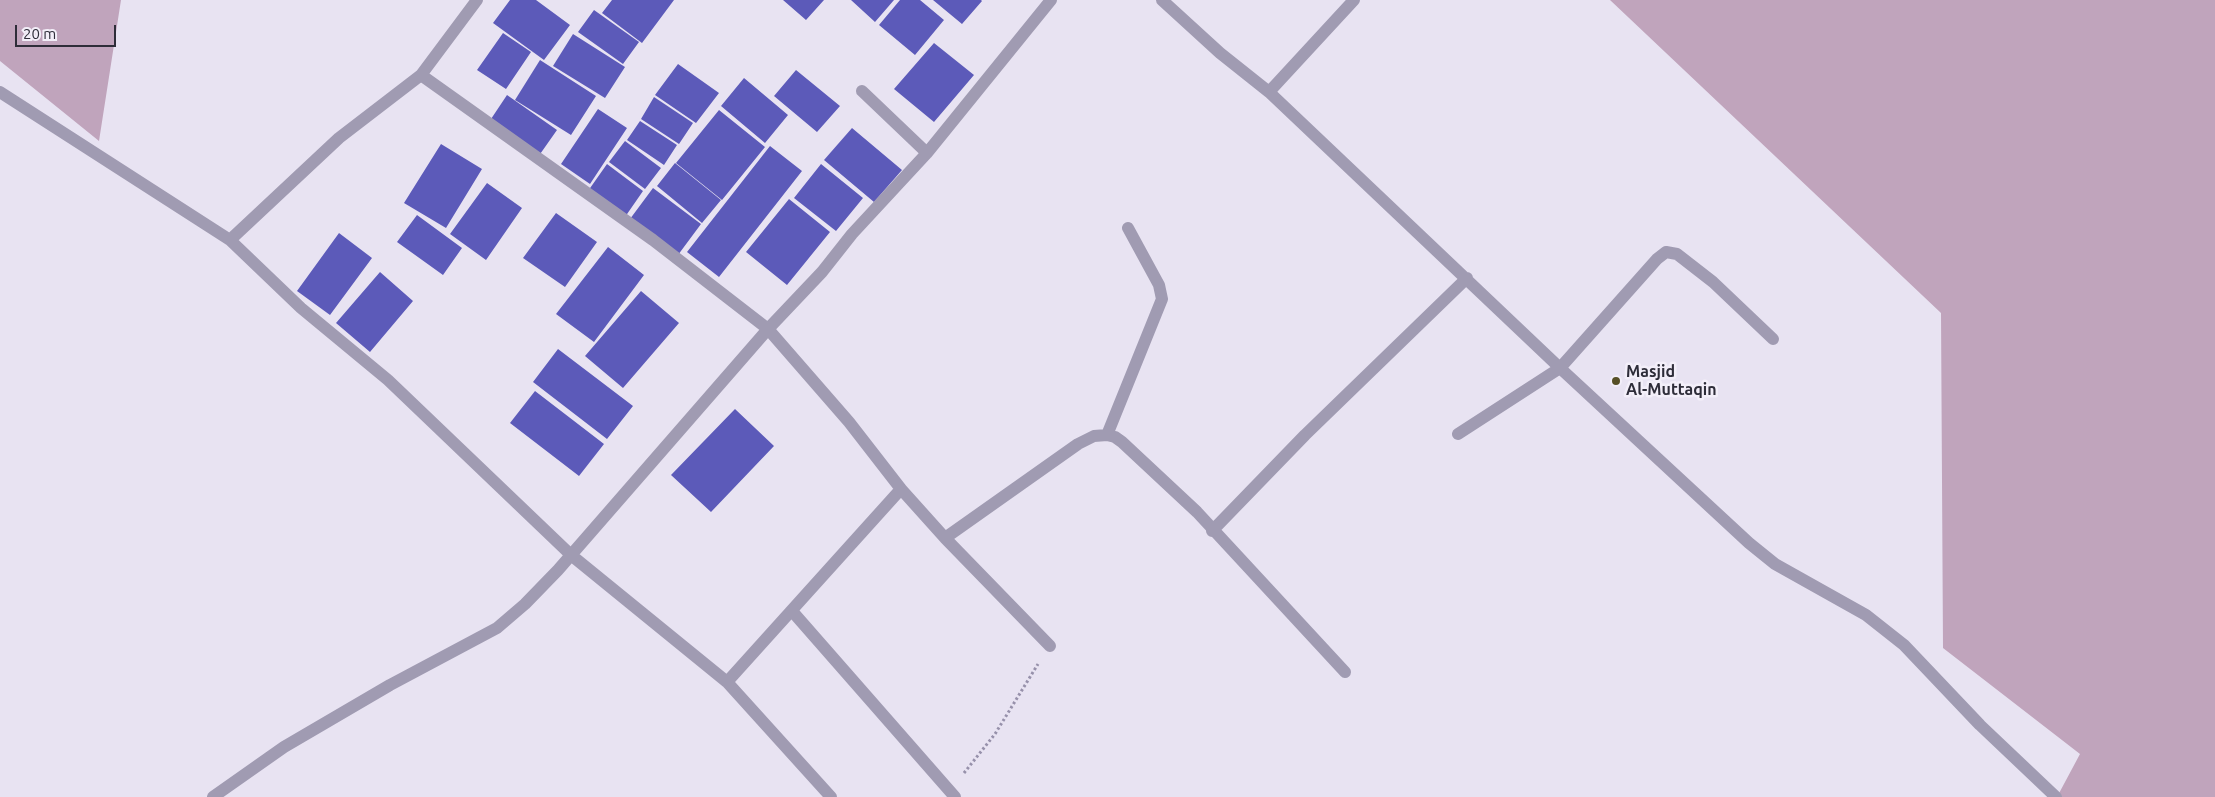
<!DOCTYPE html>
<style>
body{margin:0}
#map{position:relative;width:2215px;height:797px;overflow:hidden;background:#e8e3f2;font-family:Ubuntu,sans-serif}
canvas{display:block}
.scale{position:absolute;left:15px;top:25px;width:101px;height:22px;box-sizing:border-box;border:2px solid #2e2d39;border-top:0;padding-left:6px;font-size:15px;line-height:18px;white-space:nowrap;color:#2e2d39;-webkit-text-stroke:4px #f3eff9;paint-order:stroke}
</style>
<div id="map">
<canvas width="2215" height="797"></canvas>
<div class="scale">20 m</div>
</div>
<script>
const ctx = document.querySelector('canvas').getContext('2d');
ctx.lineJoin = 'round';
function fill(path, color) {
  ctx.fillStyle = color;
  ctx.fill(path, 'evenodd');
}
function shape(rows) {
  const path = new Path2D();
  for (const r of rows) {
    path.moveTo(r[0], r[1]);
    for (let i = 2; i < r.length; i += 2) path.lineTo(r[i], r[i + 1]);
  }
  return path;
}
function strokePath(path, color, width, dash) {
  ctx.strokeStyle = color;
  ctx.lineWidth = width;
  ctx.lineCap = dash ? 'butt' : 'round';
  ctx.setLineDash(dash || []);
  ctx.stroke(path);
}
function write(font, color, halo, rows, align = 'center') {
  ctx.font = font + ' Ubuntu,sans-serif';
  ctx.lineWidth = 5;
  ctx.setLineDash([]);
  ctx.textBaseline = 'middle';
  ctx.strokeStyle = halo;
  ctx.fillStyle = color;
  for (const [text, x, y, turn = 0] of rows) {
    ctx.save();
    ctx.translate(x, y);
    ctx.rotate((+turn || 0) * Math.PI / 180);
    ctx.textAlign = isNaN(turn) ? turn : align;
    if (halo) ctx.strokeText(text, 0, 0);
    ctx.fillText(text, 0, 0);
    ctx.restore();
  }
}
const green = shape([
 [0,0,121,0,99,141,0,61],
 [1610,0,2215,0,2215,797,2057,797,2080,754,1943,648,1941,313]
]);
const building = shape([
 [510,0,536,0,570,25,544,60,493,23],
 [612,0,674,0,642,43,602,13],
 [783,0,824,0,806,20],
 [851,0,894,0,875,22],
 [900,0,920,0,944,20,915,55,879,25],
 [933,0,981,0,982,1,962,24],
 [594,10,639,42,623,64,578,32],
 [503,33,531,52,506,89,477,70],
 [573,34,625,67,605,98,553,66],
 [934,43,974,75,934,122,894,89],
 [540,60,596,96,571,135,515,100],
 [678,64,719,93,696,123,655,95],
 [796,70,840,106,817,132,774,96],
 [744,78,788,115,765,143,721,106],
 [507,95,557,130,538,157,489,122],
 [654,97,693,123,679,144,641,119],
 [598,109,627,128,590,184,561,164],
 [719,110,765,147,722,200,676,163],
 [640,121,677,145,664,165,627,140],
 [852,128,902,170,874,202,824,160],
 [625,141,661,168,645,189,609,162],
 [441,144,482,169,446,228,404,203],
 [770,146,802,171,719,277,687,252],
 [675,163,721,200,702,223,657,186],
 [607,164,643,191,625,217,588,191],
 [821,164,863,198,836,231,794,198],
 [487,183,522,208,486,260,450,234],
 [653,188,701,224,678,255,630,219],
 [789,199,830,232,787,285,746,252],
 [556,213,597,242,565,287,523,258],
 [417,215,462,248,443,275,397,242],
 [339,233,372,258,330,315,297,291],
 [608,247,644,275,594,342,556,314],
 [380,272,413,301,370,352,336,323],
 [641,291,679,323,623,388,585,356],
 [558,349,633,406,607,439,533,382],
 [535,391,604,444,579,476,510,423],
 [735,409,774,446,711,512,671,475]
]);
const path = shape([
 [964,773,995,734,1038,664]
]);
const street = shape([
 [1162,0,1220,53,1269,92,1560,368,1749,543,1775,564,1866,615,1904,645,1980,725,2056,797],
 [421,75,477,0],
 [862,91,927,153],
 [0,92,230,240,301,308,388,380,571,555,727,682],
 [1269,92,1354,0],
 [230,240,339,138,421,75,653,240,768,329,849,422,901,489,727,682,831,797],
 [1458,434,1560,368,1657,259,1666,252,1677,254,1713,282,1773,339],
 [1107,435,1162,299,1159,285,1128,228],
 [901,489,945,538,1050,646],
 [1212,531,1305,435,1467,278],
 [945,538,1078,444,1094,436,1107,435,1115,437,1122,442,1197,512,1345,672],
 [792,611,955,797],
 [213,797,284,747,390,685,497,628,525,604,558,570,768,329,822,272,852,234,927,153,1051,0]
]);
const markers = [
 [1616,381,5,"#564f26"]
];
const poiNames = [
 ["Masjid",1626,372],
 ["Al-Muttaqin",1626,390]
];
fill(green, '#c0a4bc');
fill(building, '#5c5ab9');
strokePath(path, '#9791ab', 3, [2.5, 2.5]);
strokePath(street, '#a09bb2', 12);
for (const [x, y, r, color] of markers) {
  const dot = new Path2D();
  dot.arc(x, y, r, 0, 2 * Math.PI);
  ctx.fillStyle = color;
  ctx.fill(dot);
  strokePath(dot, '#f3eff9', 2);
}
write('bold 16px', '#2e2d39', '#f3eff9', poiNames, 'left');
</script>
